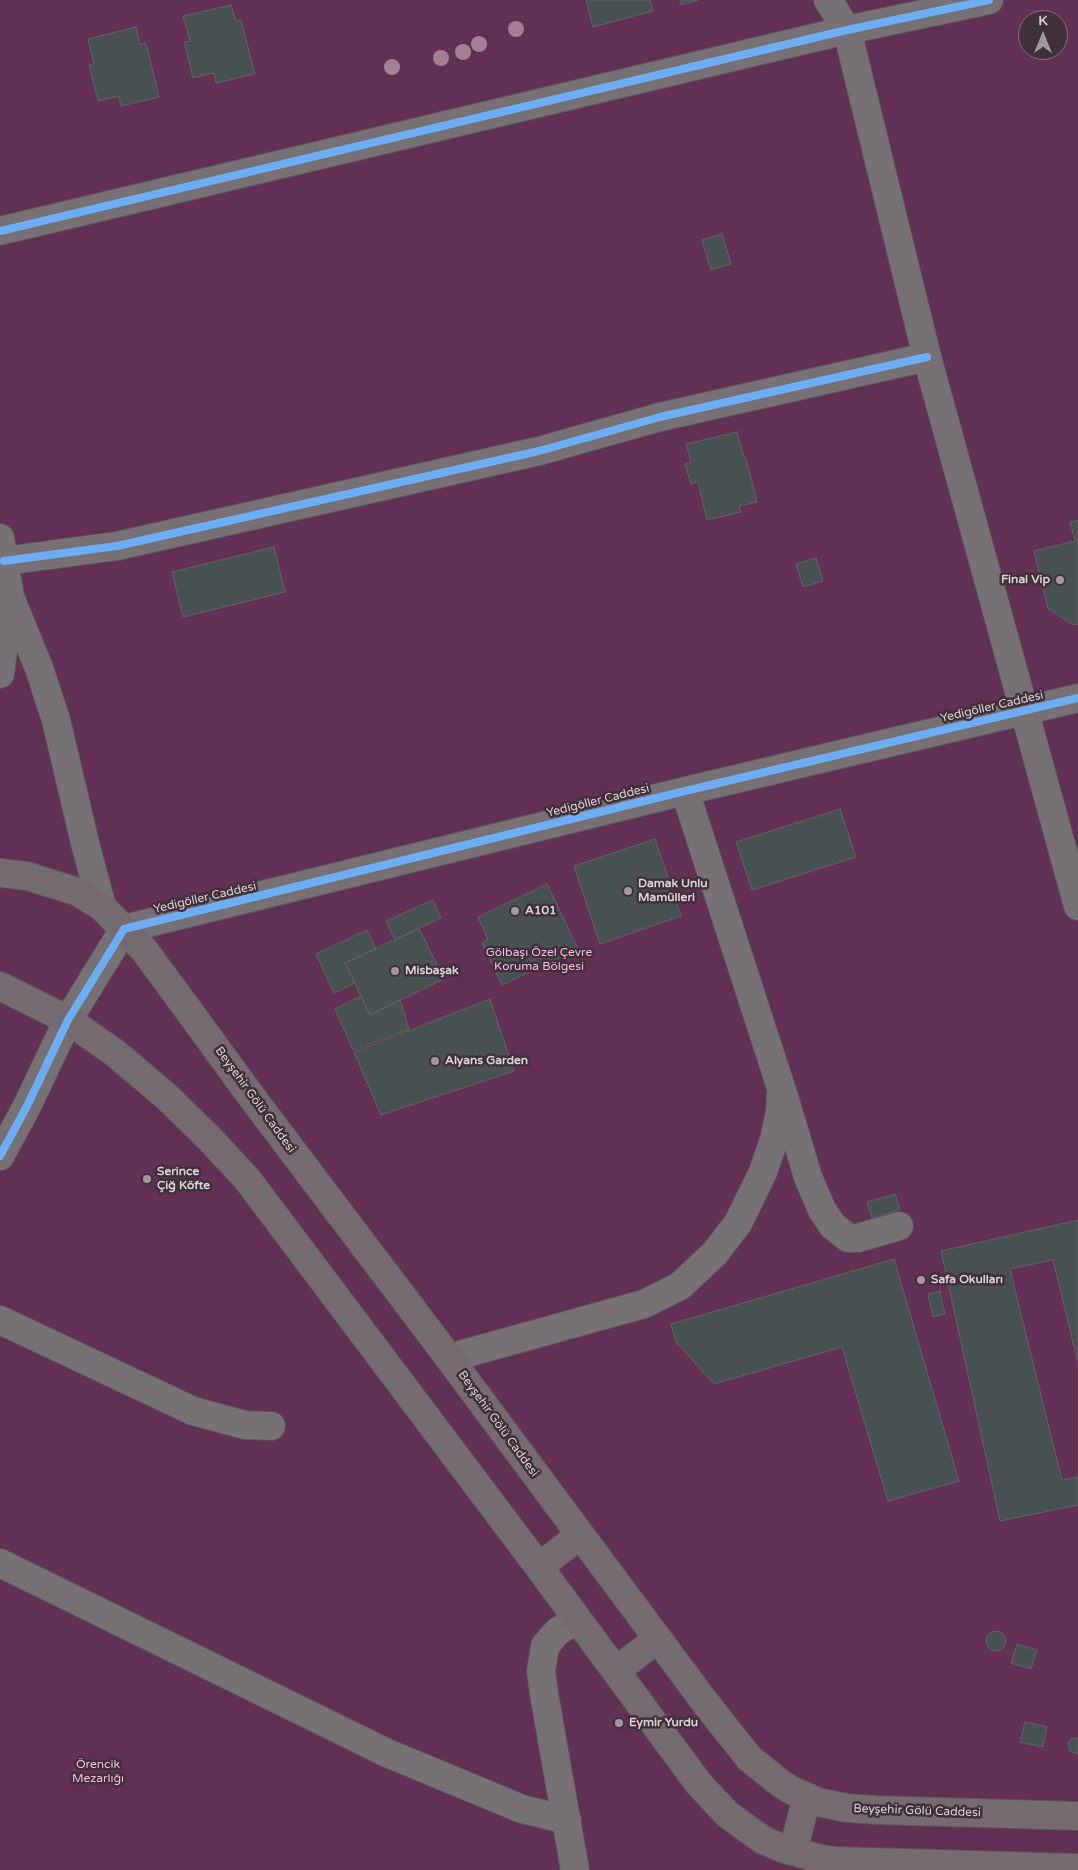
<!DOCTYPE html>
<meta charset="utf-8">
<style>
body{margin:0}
#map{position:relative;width:1078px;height:1870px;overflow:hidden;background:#3d343a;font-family:"Varela Round",sans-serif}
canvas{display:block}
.north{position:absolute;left:1018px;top:10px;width:50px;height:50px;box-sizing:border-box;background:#41303b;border:1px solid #7e6f79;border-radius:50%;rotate:0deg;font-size:14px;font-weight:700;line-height:20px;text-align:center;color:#d9ced5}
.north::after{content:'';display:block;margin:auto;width:18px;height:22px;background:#a2989f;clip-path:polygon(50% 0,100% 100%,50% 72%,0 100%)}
</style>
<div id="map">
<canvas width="1078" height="1870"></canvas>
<div class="north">K</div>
</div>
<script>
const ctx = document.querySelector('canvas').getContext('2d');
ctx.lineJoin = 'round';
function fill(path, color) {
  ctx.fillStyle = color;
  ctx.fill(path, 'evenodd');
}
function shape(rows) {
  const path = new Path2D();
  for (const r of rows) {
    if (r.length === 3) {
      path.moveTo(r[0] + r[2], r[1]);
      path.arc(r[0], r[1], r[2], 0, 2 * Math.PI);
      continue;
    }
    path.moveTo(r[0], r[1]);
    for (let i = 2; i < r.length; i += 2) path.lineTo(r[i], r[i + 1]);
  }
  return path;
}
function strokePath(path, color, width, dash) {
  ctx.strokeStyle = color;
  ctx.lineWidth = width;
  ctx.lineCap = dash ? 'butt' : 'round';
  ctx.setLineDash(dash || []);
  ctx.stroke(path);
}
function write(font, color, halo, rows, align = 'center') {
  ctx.font = font + ' "Varela Round",sans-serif';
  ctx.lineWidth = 5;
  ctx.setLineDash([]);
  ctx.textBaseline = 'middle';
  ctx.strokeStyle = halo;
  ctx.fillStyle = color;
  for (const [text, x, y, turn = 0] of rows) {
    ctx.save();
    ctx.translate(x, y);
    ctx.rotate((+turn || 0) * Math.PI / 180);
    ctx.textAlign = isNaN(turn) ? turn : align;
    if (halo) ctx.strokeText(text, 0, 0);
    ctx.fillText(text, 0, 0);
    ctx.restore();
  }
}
const green = shape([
 [0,0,1078,0,1078,1870,0,1870],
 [1028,20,1058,20,1058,50,1028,50]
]);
const building = shape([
 [586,0,650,0,653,11,593,27,586,0],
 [680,0,698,0,681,5,680,0],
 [231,5,236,21,241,20,255,74,216,83,214,73,193,78,184,42,190,41,183,16,231,5],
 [136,27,140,44,146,43,159,97,121,106,119,96,98,101,89,65,94,64,88,39,136,27],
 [722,234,731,264,711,270,702,240,722,234],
 [737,432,744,457,746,458,757,502,739,506,741,512,707,520,698,482,691,484,685,464,691,462,686,444,737,432],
 [1078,520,1078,624,1073,625,1048,609,1034,551,1075,541,1070,522,1078,520],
 [274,547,285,592,183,617,172,572,274,547],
 [816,558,823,581,803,587,796,564,816,558],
 [840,809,856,857,752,890,736,842,840,809],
 [655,839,681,916,600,944,574,866,655,839],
 [547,884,578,949,502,985,482,943,488,940,478,917,547,884],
 [433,900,441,918,395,940,386,921,433,900],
 [419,928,444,979,370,1015,345,963,419,928],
 [367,930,376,949,345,963,355,983,334,993,316,954,367,930],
 [361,996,370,1015,400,1000,409,1029,353,1050,335,1009,361,996],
 [490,999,514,1071,381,1115,354,1052,490,999],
 [895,1194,900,1209,872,1218,867,1202,895,1194],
 [1078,1220,1078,1505,1000,1521,941,1251,1078,1220],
 [894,1259,959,1481,888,1501,842,1347,714,1384,676,1342,671,1324,894,1259],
 [1053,1260,1078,1363,1078,1477,1062,1480,1010,1269,1053,1260],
 [940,1291,945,1314,933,1317,928,1294,940,1291],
 [996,1641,10],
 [1017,1644,1037,1650,1031,1669,1011,1663,1017,1644],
 [1025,1722,1047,1727,1043,1747,1020,1742,1025,1722],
 [1076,1738,1078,1738,1078,1753,1076,1754,1070,1751,1068,1743,1071,1739,1076,1738]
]);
const minor = shape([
 [828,0,847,30,927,357,1078,906],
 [0,231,847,30,989,0],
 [0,538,10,597,39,668,56,720,85,843,102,907],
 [4,561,117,546,539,451,660,417,927,357],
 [0,674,10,599],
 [685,791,785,1100,808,1177,822,1210,833,1226,848,1238,858,1238,899,1226],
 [0,1156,27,1106,68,1020,124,929,685,791,1078,698],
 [0,1320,193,1411,245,1425,271,1426],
 [449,1358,644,1304,680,1286,715,1253,738,1223,763,1172,774,1140,780,1112,781,1095],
 [0,1563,387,1753,522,1809,567,1820],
 [575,1870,544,1694,541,1671,545,1646,557,1632,577,1619]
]);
const major = shape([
 [0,873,27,876,78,892,102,907,145,951,254,1100,449,1358,704,1701,749,1758,780,1783,791,1790,818,1802,847,1808,876,1810,1078,1816],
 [0,986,68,1020,115,1053,167,1097,209,1138,247,1179,539,1567,699,1784,727,1814,763,1840,784,1849,822,1859,835,1861,1078,1868],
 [539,1567,580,1535],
 [616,1671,657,1639],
 [793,1851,807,1797]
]);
const cycleway = shape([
 [0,231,847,30,989,0],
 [4,561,117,546,539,451,660,417,927,357],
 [0,1156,27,1106,68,1020,124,929,685,791,1078,698]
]);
const trees = [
 [516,29],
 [479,44],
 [463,52],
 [441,58],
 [392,67]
];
const markers = [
 [1060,580,5,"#a2989f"],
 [628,891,5,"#a2989f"],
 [515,911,5,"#a2989f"],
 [395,971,5,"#a2989f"],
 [435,1061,5,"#a2989f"],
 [147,1179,5,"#a2989f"],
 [921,1280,5,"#a2989f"],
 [619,1723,5,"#a2989f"]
];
const poiNames = [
 ["Final Vip",1050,580,"right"],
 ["Damak Unlu",638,884],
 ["Mamülleri",638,898],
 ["A101",525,911],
 ["Misbaşak",405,971],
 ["Alyans Garden",445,1061],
 ["Serince",157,1172],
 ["Çiğ Köfte",157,1186],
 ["Safa Okulları",931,1280],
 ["Eymir Yurdu",629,1723]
];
const streetNames = [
 ["Yedigöller Caddesi",992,707,-13],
 ["Yedigöller Caddesi",598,801,-14],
 ["Yedigöller Caddesi",205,898,-13],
 ["Beyşehir Gölü Caddesi",255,1100,54],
 ["Beyşehir Gölü Caddesi",498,1424,54],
 ["Beyşehir Gölü Caddesi",917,1811,2]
];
const parkNames = [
 ["Gölbaşı Özel Çevre",539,953],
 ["Koruma Bölgesi",539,967],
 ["Örencik",98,1765],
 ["Mezarlığı",98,1779]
];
fill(green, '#623054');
fill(building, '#485254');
strokePath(building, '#626365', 1);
strokePath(minor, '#5a5258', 30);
strokePath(major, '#5a5258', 30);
strokePath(minor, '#777074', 28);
strokePath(major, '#766a71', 28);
strokePath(cycleway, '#6dadf4', 8);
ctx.fillStyle = '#a47d96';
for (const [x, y] of trees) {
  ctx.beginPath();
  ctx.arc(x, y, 8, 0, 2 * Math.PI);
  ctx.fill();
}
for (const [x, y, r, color] of markers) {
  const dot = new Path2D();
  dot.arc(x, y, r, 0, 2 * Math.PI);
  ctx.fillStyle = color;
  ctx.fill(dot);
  strokePath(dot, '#41303b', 2);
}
write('bold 12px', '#d9ced5', '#41303b', poiNames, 'left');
write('12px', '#d9ced5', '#41303b', streetNames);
write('12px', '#f8b8e2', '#41303b', parkNames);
</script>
